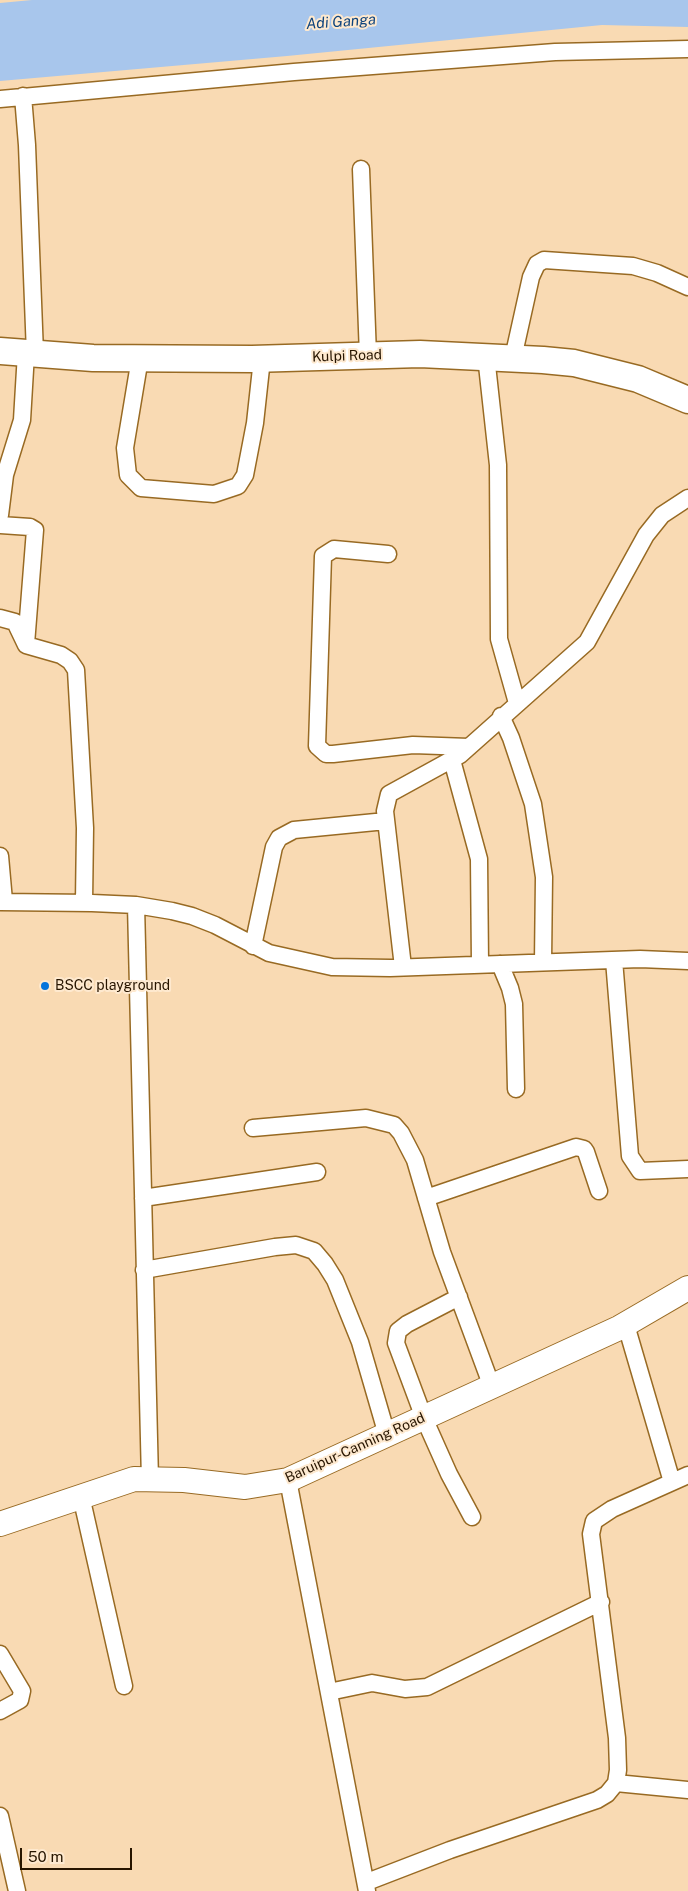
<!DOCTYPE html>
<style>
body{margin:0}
#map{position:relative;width:688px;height:1891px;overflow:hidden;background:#f9dab3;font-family:"Public Sans",sans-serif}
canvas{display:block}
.scale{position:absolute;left:20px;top:1848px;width:112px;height:22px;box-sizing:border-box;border:2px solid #271500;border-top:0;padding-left:6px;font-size:15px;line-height:18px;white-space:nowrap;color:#271500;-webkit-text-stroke:4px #fee9cf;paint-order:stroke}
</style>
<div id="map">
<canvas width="688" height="1891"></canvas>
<div class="scale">50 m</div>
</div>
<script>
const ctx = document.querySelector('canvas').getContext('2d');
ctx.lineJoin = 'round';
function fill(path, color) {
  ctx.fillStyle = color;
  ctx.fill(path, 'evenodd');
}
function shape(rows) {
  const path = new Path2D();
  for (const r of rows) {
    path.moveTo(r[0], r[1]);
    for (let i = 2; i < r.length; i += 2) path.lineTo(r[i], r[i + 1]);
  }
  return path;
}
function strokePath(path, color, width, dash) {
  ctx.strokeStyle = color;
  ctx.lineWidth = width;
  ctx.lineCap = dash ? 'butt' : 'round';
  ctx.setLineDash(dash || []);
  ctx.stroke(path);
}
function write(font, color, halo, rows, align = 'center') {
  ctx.font = font + ' "Public Sans",sans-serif';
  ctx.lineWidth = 4;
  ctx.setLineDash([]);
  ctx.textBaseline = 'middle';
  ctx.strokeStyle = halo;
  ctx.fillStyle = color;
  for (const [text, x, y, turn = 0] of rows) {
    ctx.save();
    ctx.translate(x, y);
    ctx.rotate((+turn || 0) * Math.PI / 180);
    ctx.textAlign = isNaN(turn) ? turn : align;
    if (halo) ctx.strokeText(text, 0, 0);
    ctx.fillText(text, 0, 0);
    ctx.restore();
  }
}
const water = shape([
 [32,0,688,0,688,27,602,25,287,56,0,81,0,3]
]);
const street = shape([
 [23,96,27,145,35,354],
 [0,99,294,72,555,52,688,49],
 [361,169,368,356],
 [486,356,498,465,499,639,517,703],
 [140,358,125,448,128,475,141,488,214,494,238,486,245,475,255,423,262,359],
 [513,358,531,277,537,264,544,260,633,266,657,273,688,287],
 [0,515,5,475,22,420,26,353],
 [0,525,30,527,35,530,26,644],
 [388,554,334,549,323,556,317,746,326,754,333,754,413,745,469,747],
 [0,618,15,622,26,645,61,655,70,661,76,670,85,828,84,902],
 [501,716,511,738,533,804,544,877,543,962],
 [452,760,479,859,480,964],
 [0,856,4,901],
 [0,902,92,903,136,905,172,911,192,916,215,925,269,953,332,967,390,968,640,959,688,961],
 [136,905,150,1480],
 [253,946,274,847,279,838,294,830,386,821],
 [614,960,630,1156,640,1171,688,1169],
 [500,964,510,988,514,1004,516,1089],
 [403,967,385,811,389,794,460,755,587,642,646,535,662,515,688,498],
 [253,1128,366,1118,394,1125,401,1133,415,1160,442,1252,492,1387],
 [143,1198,317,1172],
 [426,1198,576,1147,584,1149,586,1152,599,1191],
 [144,1270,275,1247,296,1245,314,1251,325,1264,335,1280,360,1342,387,1435],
 [459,1297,407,1324,398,1331,396,1343,424,1418,449,1474,472,1517],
 [626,1325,672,1482],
 [288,1480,367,1891],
 [81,1496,124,1686],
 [0,1654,22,1691,20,1700,0,1711],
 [329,1692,372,1683,405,1689,427,1687,601,1602],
 [616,1783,688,1790],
 [0,1816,17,1891],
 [367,1882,450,1850,597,1800,607,1794,616,1783,618,1770,617,1738,591,1534,594,1521,612,1509,688,1475]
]);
const secondary = shape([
 [0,1524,134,1479,184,1480,245,1487,288,1480,619,1328,688,1288]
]);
const primary = shape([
 [0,351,93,358,252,359,420,354,543,360,574,363,638,379,688,400]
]);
const markers = [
 [45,986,5,"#0474dc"]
];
const streetNames = [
 ["Kulpi Road",347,356,-2],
 ["Baruipur-Canning Road",355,1448,-24]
];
const poiNames = [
 ["BSCC playground",55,986]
];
const waterNames = [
 ["Adi Ganga",341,22,-4]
];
fill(water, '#a8c6ec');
strokePath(street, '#986a23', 19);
strokePath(secondary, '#986a23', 26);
strokePath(primary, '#986a23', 29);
strokePath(street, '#fff', 16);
strokePath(secondary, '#fff', 24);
strokePath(primary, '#fff', 26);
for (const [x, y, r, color] of markers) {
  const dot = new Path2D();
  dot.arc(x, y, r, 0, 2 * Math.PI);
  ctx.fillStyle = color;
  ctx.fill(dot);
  strokePath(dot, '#fee9cf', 2);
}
write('14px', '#271500', '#fee9cf', streetNames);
write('14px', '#271500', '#fee9cf', poiNames, 'left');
write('italic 15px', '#0d437d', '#fee9cf', waterNames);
</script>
